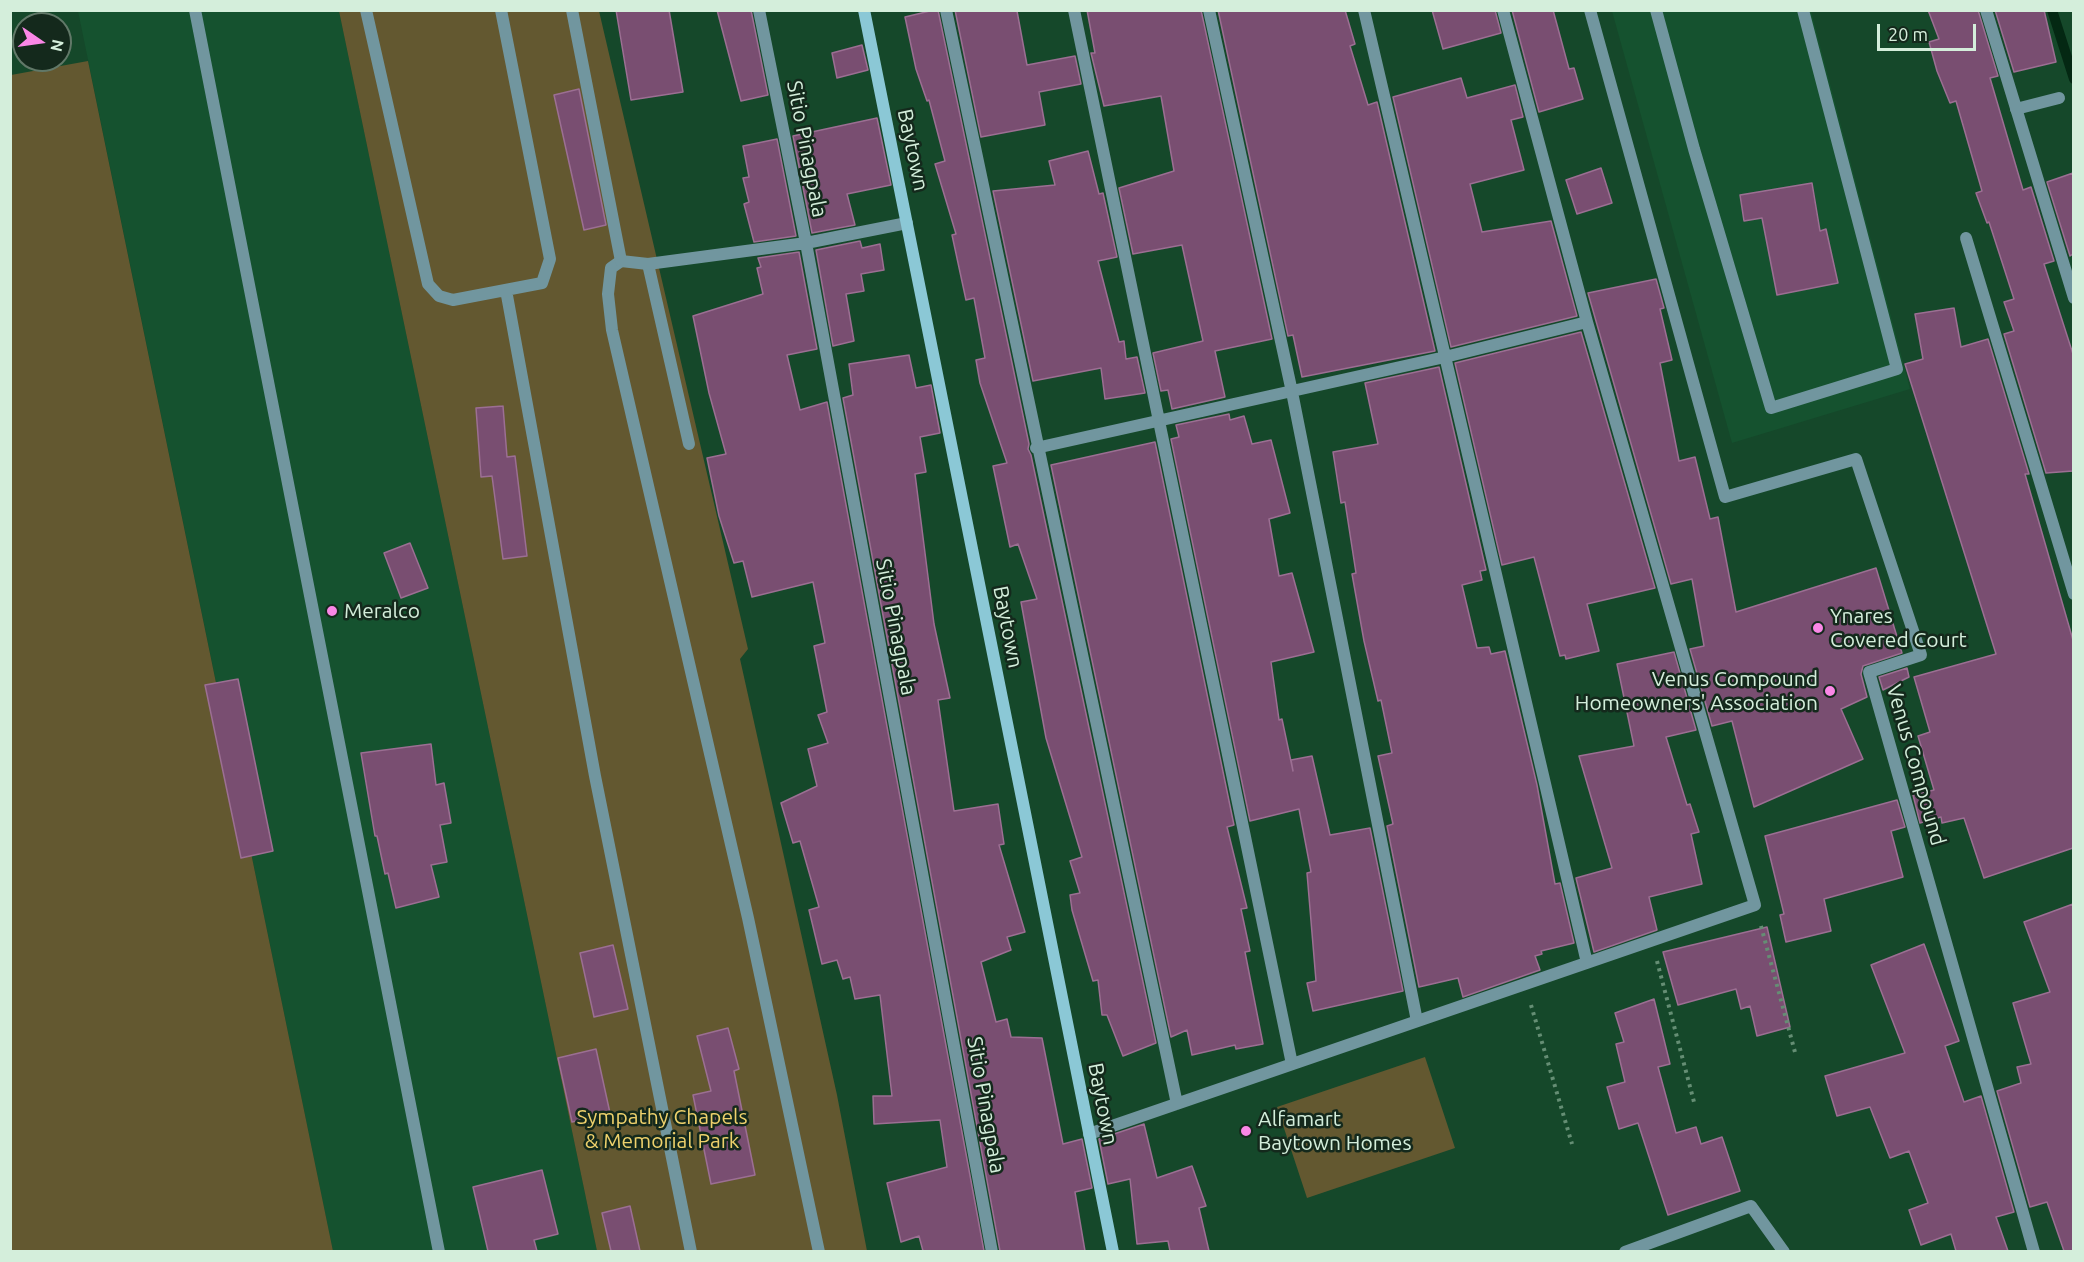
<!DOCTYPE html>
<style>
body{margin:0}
#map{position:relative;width:2084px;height:1262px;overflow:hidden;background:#15482a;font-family:Ubuntu,sans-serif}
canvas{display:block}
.frame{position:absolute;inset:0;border:12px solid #d4eedb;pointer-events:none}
.north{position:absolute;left:12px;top:12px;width:60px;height:60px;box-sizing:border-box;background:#14291c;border:2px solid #617868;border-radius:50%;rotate:103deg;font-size:16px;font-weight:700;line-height:24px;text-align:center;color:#d4eedb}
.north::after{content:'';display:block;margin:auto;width:21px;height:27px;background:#fa87e6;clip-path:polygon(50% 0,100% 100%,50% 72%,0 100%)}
.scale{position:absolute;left:1877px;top:24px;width:99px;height:27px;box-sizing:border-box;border:3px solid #d4eedb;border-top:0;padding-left:8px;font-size:18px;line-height:21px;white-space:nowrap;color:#d4eedb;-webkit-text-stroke:4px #14291c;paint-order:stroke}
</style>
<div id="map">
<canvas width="2084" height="1262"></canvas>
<div class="frame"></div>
<div class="north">N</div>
<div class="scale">20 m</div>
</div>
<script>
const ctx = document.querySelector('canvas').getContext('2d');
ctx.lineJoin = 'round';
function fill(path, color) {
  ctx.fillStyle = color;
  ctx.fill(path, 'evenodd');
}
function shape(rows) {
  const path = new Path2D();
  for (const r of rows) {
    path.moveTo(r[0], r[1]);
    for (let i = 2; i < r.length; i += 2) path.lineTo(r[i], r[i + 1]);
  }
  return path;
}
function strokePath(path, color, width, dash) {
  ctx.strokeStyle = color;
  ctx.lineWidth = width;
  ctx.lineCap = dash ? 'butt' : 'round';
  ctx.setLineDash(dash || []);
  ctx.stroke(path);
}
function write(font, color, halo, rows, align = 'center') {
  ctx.font = font + ' Ubuntu,sans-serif';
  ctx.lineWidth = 5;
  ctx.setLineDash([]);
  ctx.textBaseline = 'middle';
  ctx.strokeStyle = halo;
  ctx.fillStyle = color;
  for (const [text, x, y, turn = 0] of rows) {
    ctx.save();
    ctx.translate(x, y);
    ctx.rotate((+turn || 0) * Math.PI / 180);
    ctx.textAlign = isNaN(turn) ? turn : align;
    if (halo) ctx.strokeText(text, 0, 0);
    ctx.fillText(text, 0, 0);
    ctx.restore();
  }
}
const built = shape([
 [78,11,339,11,597,1251,333,1251],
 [1612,11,1811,11,1910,389,1732,443]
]);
const green = shape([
 [339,11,599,11,748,649,740,659,837,1095,867,1251,597,1251],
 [88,61,333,1251,11,1252,11,75],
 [1425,1057,1455,1148,1307,1198,1277,1107]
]);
const stream = shape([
 [2052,10,2074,79]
]);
const building = shape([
 [616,10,669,10,683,92,631,100,616,10],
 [717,10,751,10,768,95,741,101,717,10],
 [934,10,938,10,1029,444,1028,449,1031,455,1156,1043,1123,1056,1107,1015,1102,1015,1098,980,1093,981,1072,910,1070,895,1080,893,1070,861,1082,857,1046,738,1021,602,1037,599,1018,544,1010,547,993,466,1007,463,980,383,976,360,985,358,974,298,966,300,952,235,956,234,935,164,945,161,929,100,927,101,916,69,905,17,934,10],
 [955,10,1017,11,1027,65,1075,56,1081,84,1039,92,1045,125,981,137,955,10],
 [1087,10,1201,10,1272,339,1215,351,1225,397,1172,409,1168,390,1161,391,1153,353,1203,341,1182,245,1133,254,1119,188,1174,171,1161,96,1104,106,1091,53,1095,53,1087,10],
 [1218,10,1345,10,1355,44,1350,46,1368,105,1377,102,1435,351,1302,377,1293,335,1288,336,1218,10],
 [1432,10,1495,10,1501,33,1443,49,1432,10],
 [1512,10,1553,10,1569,69,1574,68,1583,99,1539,112,1512,10],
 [1928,10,1978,10,1998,76,1990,78,2023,190,2031,187,2054,261,2044,264,2073,354,2073,471,2046,473,2004,334,2014,331,2004,302,2014,299,1989,222,1987,223,1976,193,1982,191,1956,101,1950,103,1937,71,1929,42,1939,39,1928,10],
 [1995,10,2044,10,2056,62,2014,72,1995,10],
 [862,45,868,70,837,78,832,53,862,45],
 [1461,78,1467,98,1515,85,1523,117,1511,120,1524,170,1470,184,1482,232,1551,221,1577,316,1451,347,1393,97,1461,78],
 [579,89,606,225,584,230,554,95,579,89],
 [877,118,891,185,847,194,855,225,812,233,793,136,877,118],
 [777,139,796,236,754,242,744,204,749,202,743,178,749,177,743,146,777,139],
 [1088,151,1099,194,1103,193,1117,257,1098,261,1119,342,1124,341,1126,359,1137,357,1145,393,1105,399,1101,368,1033,381,993,191,1055,185,1049,161,1088,151],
 [1601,168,1612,203,1577,214,1566,180,1601,168],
 [2073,173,2073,254,2070,256,2047,182,2073,173],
 [1812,183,1820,231,1826,229,1838,283,1777,295,1762,218,1744,221,1740,195,1812,183],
 [860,241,862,248,880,244,884,270,861,274,864,291,846,294,854,341,833,346,816,250,860,241],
 [799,252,817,349,787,355,800,410,827,402,984,1251,923,1251,919,1236,901,1242,887,1183,947,1167,940,1120,874,1124,873,1096,892,1096,880,995,855,999,850,977,843,979,837,960,822,964,809,910,819,907,800,841,793,843,781,803,817,786,808,749,828,743,818,715,827,712,814,646,825,643,813,582,752,597,743,561,734,563,719,516,707,458,726,454,709,393,693,316,763,294,757,268,761,267,758,258,799,252],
 [1656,279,1664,308,1660,309,1672,360,1660,363,1679,461,1695,457,1710,519,1718,517,1736,612,1876,568,1902,653,1863,666,1861,674,1867,697,1841,709,1863,759,1754,807,1732,721,1712,726,1690,649,1704,646,1692,579,1671,584,1588,293,1656,279],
 [1954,308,1961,347,1988,339,2029,474,2025,474,2073,640,2073,848,1984,878,1964,818,1942,823,1941,817,1920,823,1913,795,1934,790,1918,736,1930,732,1914,677,1996,654,1905,364,1923,359,1915,314,1954,308],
 [1581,332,1655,588,1587,604,1599,651,1566,659,1565,655,1560,656,1534,557,1502,565,1455,363,1581,332],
 [909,355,916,388,931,385,940,433,920,437,926,472,915,474,934,624,950,698,938,700,954,811,998,804,1004,844,999,845,1025,932,1007,937,1011,950,981,962,996,1022,1007,1019,1011,1037,1042,1038,1063,1144,1082,1139,1092,1188,1075,1192,1085,1251,1000,1251,843,398,853,395,849,364,909,355],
 [1439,367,1486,570,1480,571,1482,580,1462,585,1477,648,1489,647,1491,654,1505,651,1537,785,1555,884,1560,883,1574,943,1541,951,1542,954,1535,956,1540,970,1463,997,1458,978,1419,987,1387,826,1393,824,1378,756,1392,753,1381,700,1378,701,1364,641,1352,574,1356,573,1345,502,1341,503,1333,452,1378,444,1365,383,1439,367],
 [503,406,507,457,515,456,527,556,503,559,492,476,481,477,476,408,503,406],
 [1229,414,1230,420,1244,416,1252,444,1271,440,1290,513,1269,519,1279,576,1292,573,1314,652,1271,662,1279,720,1282,719,1293,771,1291,760,1312,756,1330,835,1370,828,1403,991,1313,1011,1307,983,1316,981,1307,873,1311,872,1299,809,1250,821,1171,439,1179,437,1176,425,1229,414],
 [1155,442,1234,825,1227,827,1247,908,1241,909,1250,951,1245,952,1263,1044,1236,1049,1235,1045,1192,1055,1187,1030,1171,1037,1051,465,1155,442],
 [410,543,428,588,401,598,384,553,410,543],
 [1674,652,1696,730,1666,737,1687,805,1690,804,1699,832,1691,834,1702,884,1649,897,1657,930,1594,952,1576,878,1612,868,1579,756,1634,746,1617,664,1674,652],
 [1907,668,1909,677,1883,690,1879,677,1907,668],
 [238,679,273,851,241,858,205,685,238,679],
 [431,744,436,785,444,783,451,823,440,825,447,862,431,865,439,897,396,908,388,873,385,874,377,836,375,836,361,753,431,744],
 [1897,800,1905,827,1891,831,1903,877,1824,899,1831,931,1786,942,1780,915,1784,914,1765,836,1897,800],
 [2073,904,2073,1251,2064,1251,2047,1202,2030,1207,1997,1091,2021,1083,2017,1067,2031,1064,2013,1003,2050,992,2024,922,2073,904],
 [1767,927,1790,1027,1757,1036,1750,1006,1741,1009,1736,989,1678,1005,1663,952,1767,927],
 [1924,944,1959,1041,1945,1046,1964,1102,1981,1096,2014,1212,1996,1217,2008,1251,1956,1251,1951,1234,1921,1245,1909,1210,1928,1203,1909,1151,1890,1158,1870,1107,1837,1116,1825,1076,1905,1053,1871,965,1924,944],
 [613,945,628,1009,594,1017,580,953,613,945],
 [1654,999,1670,1064,1658,1067,1676,1133,1696,1127,1701,1144,1722,1137,1740,1191,1668,1215,1638,1123,1619,1129,1607,1087,1625,1082,1616,1044,1624,1042,1615,1013,1654,999],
 [728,1028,739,1069,734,1071,755,1175,711,1184,693,1095,711,1091,697,1036,728,1028],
 [596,1049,610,1113,572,1122,558,1058,596,1049],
 [1144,1124,1157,1178,1192,1166,1206,1206,1199,1208,1209,1251,1170,1251,1168,1241,1137,1244,1130,1179,1108,1184,1099,1139,1144,1124],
 [542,1170,558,1234,534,1240,537,1251,488,1251,473,1187,542,1170],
 [630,1206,640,1251,611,1251,602,1213,630,1206]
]);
const path = shape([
 [1761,926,1796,1056],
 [1657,961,1694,1102],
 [1531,1005,1572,1144]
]);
const lane = shape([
 [195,10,439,1252],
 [366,10,428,284,439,296,453,300,542,283,550,259,501,10],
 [1656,10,1694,149,1771,408,1897,369,1803,10],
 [2016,109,2059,98],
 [621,261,611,268,608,294,612,330,748,918,819,1252],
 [648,264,689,444],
 [506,290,595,776,691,1252]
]);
const street = shape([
 [572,10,621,261,648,264,806,243,907,223],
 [759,10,806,243,992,1252],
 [946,10,1177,1104],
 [1074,10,1292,1064],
 [1209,10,1292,392,1417,1021],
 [1364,10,1587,963],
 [1590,10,1725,497,1856,459,1921,655,1869,672,2034,1252],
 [1986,10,2074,298],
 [1966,238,2074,594],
 [1036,448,1445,357,1587,322],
 [1089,1134,1755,905,1587,322,1503,10],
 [1625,1252,1751,1206,1784,1252]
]);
const secondary = shape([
 [864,10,1113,1252]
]);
const markers = [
 [332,611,6,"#fa87e6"],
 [1818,628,6,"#fa87e6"],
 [1830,691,6,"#fa87e6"],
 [1246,1131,6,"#fa87e6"]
];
const streetNames = [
 ["Sitio Pinagpala",807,149,79],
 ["Baytown",913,150,78],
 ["Sitio Pinagpala",896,627,79],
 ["Baytown",1008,627,79],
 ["Venus Compound",1916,765,74],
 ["Baytown",1103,1104,79],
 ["Sitio Pinagpala",986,1105,80]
];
const poiNames = [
 ["Meralco",344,611],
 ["Ynares",1830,616],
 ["Covered Court",1830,640],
 ["Venus Compound",1818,679,"right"],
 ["Homeowners' Association",1818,703,"right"],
 ["Alfamart",1258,1119],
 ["Baytown Homes",1258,1143]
];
const parkNames = [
 ["Sympathy Chapels",662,1117],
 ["& Memorial Park",662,1141]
];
fill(built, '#15522f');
fill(green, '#635830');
strokePath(stream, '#042813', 10);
fill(building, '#794e71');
strokePath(building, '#9c6f93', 1.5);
strokePath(path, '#658e74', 4, [3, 4.5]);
strokePath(lane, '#71969f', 12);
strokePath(street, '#71969f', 12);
strokePath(secondary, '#8bc8d6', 12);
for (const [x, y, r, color] of markers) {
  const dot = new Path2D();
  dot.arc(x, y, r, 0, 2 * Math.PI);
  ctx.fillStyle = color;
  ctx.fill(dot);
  strokePath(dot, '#14291c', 2);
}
write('21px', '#d4eedb', '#14291c', streetNames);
write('21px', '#d4eedb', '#14291c', poiNames, 'left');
write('21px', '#eed16c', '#14291c', parkNames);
</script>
